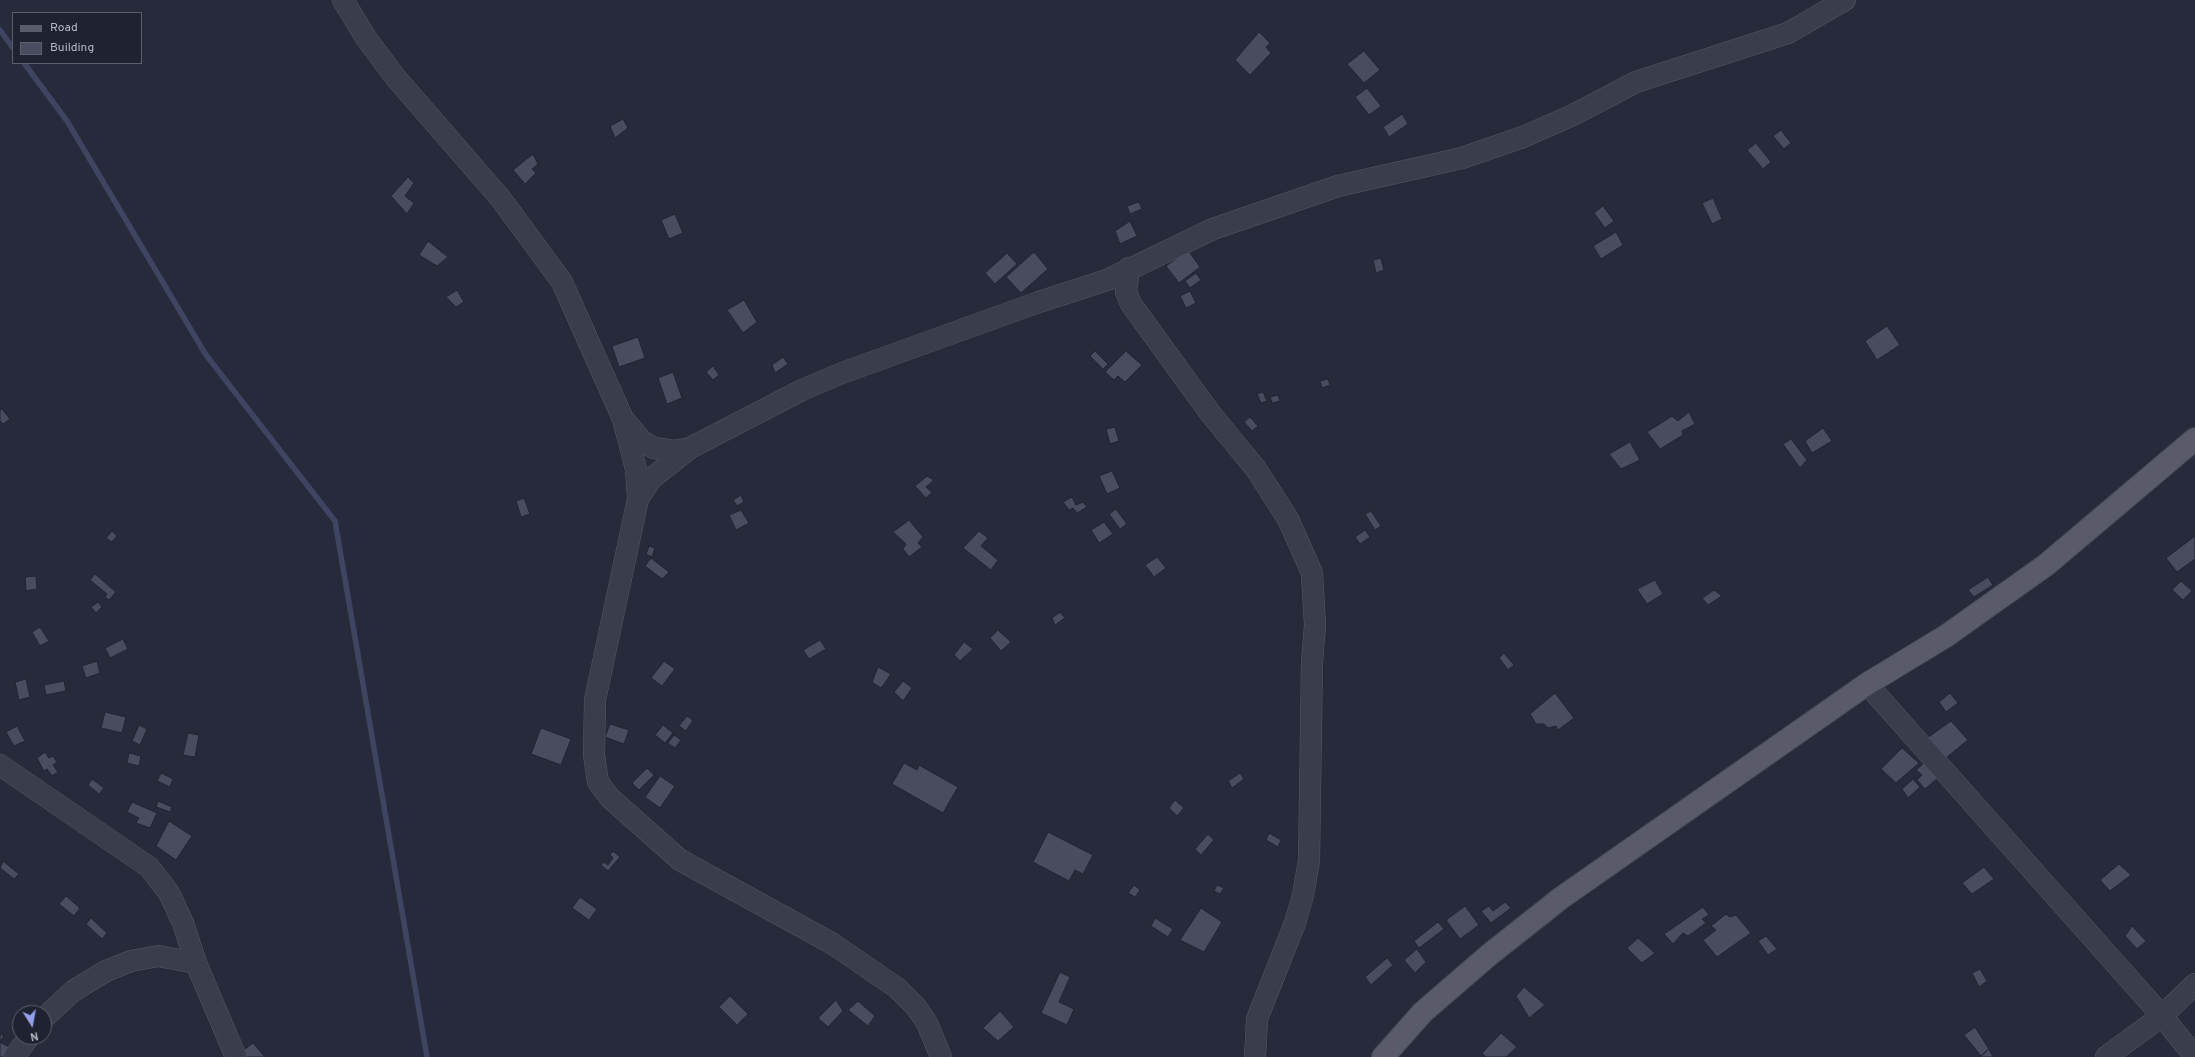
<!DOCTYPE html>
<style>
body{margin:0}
#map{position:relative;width:2195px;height:1057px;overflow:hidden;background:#272a3a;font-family:Overpass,sans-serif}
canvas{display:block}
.legend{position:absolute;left:12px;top:12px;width:130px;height:52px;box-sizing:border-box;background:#1f2230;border:1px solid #5b5e6c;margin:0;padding:5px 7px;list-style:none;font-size:12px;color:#b6b8c6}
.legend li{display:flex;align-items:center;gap:8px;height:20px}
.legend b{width:20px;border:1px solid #5b5e6c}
.north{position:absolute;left:12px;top:1005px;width:40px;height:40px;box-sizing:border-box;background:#1f2230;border:1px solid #5b5e6c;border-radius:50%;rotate:169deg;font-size:11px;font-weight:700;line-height:16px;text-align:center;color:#b6b8c6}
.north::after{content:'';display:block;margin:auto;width:14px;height:18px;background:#97a0ea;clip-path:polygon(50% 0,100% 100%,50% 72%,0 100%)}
</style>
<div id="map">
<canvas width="2195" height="1057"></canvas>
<ul class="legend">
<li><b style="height:5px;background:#595b6b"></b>Road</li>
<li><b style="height:11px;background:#494b5e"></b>Building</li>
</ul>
<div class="north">N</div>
</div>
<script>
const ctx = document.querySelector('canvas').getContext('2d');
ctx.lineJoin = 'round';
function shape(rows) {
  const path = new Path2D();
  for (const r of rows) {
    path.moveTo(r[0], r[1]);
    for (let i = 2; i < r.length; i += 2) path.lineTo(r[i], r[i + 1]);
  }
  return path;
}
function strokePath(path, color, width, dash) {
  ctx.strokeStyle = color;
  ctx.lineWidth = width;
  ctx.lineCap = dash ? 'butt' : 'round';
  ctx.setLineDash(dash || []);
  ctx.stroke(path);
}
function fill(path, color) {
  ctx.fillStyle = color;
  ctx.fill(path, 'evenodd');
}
const stream = shape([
 [0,30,13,48],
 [24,63,67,121,206,355,335,521,427,1057]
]);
const building = shape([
 [1259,32,1270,43,1266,47,1271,53,1250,75,1235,60,1259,32],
 [1364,51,1380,70,1364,83,1347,64,1364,51],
 [1367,88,1381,106,1369,115,1355,97,1367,88],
 [1402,114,1408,124,1389,137,1383,127,1402,114],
 [623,119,628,128,615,138,610,126,623,119],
 [1781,130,1791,143,1784,149,1773,136,1781,130],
 [1756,143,1771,162,1763,169,1747,150,1756,143],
 [533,154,538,164,532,169,536,173,525,184,513,170,533,154],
 [408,177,414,183,405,196,414,203,407,214,391,196,408,177],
 [1713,198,1722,219,1712,224,1702,203,1713,198],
 [1139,202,1142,209,1130,214,1127,206,1139,202],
 [1603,206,1614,221,1605,228,1594,213,1603,206],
 [675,214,683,233,669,239,661,220,675,214],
 [1130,221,1137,236,1120,244,1115,231,1130,221],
 [1616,232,1623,245,1601,259,1593,246,1616,232],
 [428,241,448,257,437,266,419,255,428,241],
 [1188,250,1200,267,1179,283,1166,266,1188,250],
 [1034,252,1048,269,1021,293,1006,277,1034,252],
 [1007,253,1017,264,995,284,985,273,1007,253],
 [1381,258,1384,270,1376,273,1373,260,1381,258],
 [1196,273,1201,280,1190,288,1185,281,1196,273],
 [457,290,464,302,456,307,446,297,457,290],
 [1190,291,1196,303,1186,308,1180,296,1190,291],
 [744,300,757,322,743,333,727,310,744,300],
 [1887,326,1900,345,1877,360,1865,341,1887,326],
 [638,337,645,358,619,367,612,346,638,337],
 [1095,351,1108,364,1103,369,1090,356,1095,351],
 [1126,351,1142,365,1125,382,1118,376,1114,380,1105,372,1126,351],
 [783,357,788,364,775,373,772,365,783,357],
 [713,366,719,375,713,380,706,372,713,366],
 [673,372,682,398,667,404,658,378,673,372],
 [1328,379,1330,385,1322,388,1320,381,1328,379],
 [1263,392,1267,401,1261,403,1257,394,1263,392],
 [1278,395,1280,401,1272,403,1270,397,1278,395],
 [2,409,10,419,3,424,0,421,0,410,2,409],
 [1689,412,1695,424,1682,431,1683,435,1660,449,1647,432,1672,416,1678,421,1689,412],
 [1250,417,1258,426,1252,431,1244,422,1250,417],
 [1115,427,1119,441,1110,444,1106,429,1115,427],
 [1823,428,1832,441,1812,453,1805,441,1823,428],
 [1791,439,1807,460,1800,468,1783,444,1791,439],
 [1630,442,1640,460,1621,469,1609,454,1630,442],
 [1112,471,1120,488,1107,494,1099,476,1112,471],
 [927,476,934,480,926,487,932,492,926,498,915,486,927,476],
 [741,495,744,502,737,506,733,500,741,495],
 [1072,497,1076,505,1083,502,1087,507,1077,513,1073,508,1069,510,1063,502,1072,497],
 [524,498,530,514,521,517,516,501,524,498],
 [1116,509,1127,524,1120,529,1109,514,1116,509],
 [741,510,749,523,736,530,729,515,741,510],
 [1371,511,1381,526,1375,530,1365,514,1371,511],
 [909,520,923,537,918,543,922,547,909,557,903,549,906,544,893,532,909,520],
 [1104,522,1113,534,1099,543,1091,530,1104,522],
 [1365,530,1370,537,1360,544,1355,537,1365,530],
 [112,531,117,536,112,542,106,538,112,531],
 [979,531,988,538,981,546,998,560,991,570,963,548,979,531],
 [2195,536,2195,559,2177,572,2166,558,2195,536],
 [649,546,655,548,652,557,646,554,649,546],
 [1157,557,1166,568,1154,577,1145,565,1157,557],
 [651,558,669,572,662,579,645,566,651,558],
 [95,574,116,592,109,600,105,597,107,594,90,580,95,574],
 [36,576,37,589,26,591,25,577,36,576],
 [1988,577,1993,585,1974,597,1968,590,1988,577],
 [1655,580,1663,594,1647,604,1637,589,1655,580],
 [2181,581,2192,591,2183,600,2172,590,2181,581],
 [1714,590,1722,596,1708,605,1702,598,1714,590],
 [98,602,102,607,96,613,91,607,98,602],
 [1060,612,1065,618,1055,625,1052,618,1060,612],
 [40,627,49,641,40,646,32,632,40,627],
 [998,630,1011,642,1001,651,990,638,998,630],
 [123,639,128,649,110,658,105,648,123,639],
 [820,640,826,649,809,659,803,650,820,640],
 [964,642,973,649,960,661,954,655,964,642],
 [1504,653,1514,665,1508,670,1499,658,1504,653],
 [97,661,100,673,86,678,82,666,97,661],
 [664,661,675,669,662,686,651,678,664,661],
 [878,667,891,674,881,688,872,682,878,667],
 [26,679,30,697,19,700,15,682,26,679],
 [64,681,66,691,46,695,44,685,64,681],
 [903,681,912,688,903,701,894,692,903,681],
 [1555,693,1574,718,1558,730,1556,726,1548,728,1544,724,1536,724,1530,714,1555,693],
 [1950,693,1958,703,1946,712,1939,702,1950,693],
 [105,712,126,717,122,733,101,728,105,712],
 [687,716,693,720,686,731,679,726,687,716],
 [1951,721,1968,740,1941,762,1923,741,1951,721],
 [610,724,629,730,624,744,605,737,610,724],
 [139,725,147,729,140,745,132,741,139,725],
 [663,725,673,733,665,743,655,735,663,725],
 [17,726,25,741,14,746,6,732,17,726],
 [541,728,571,739,561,765,531,754,541,728],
 [188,733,199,735,195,757,183,755,188,733],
 [674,735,681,740,675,748,668,743,674,735],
 [1902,748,1919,763,1896,783,1881,769,1902,748],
 [45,752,49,758,53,756,57,762,53,765,58,772,52,776,47,769,44,771,37,758,45,752],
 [129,753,141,756,139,766,127,763,129,753],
 [904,763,917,770,919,765,958,787,943,813,892,784,904,763],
 [1924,763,1938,778,1925,789,1917,780,1922,775,1916,770,1924,763],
 [647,768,654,775,639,790,632,783,647,768],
 [161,773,173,779,170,787,157,781,161,773],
 [1240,773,1244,779,1232,788,1228,781,1240,773],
 [660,776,675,786,660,808,645,797,660,776],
 [92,779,104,788,99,794,88,785,92,779],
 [1913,779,1920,787,1908,798,1902,789,1913,779],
 [1175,800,1184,808,1177,816,1169,808,1175,800],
 [158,801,172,807,170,812,156,807,158,801],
 [132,802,157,813,150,828,136,823,139,818,127,812,132,802],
 [169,821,192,836,176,860,156,846,169,821],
 [1048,832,1093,855,1083,874,1075,870,1069,881,1033,862,1048,832],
 [1269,833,1281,840,1278,847,1266,840,1269,833],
 [1208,834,1214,840,1201,855,1195,849,1208,834],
 [613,851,620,857,608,871,601,865,603,862,608,865,613,858,610,855,613,851],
 [3,861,19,874,14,879,0,868,3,861],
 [2119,864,2131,875,2110,891,2100,880,2119,864],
 [1984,867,1994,879,1972,894,1962,883,1984,867],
 [1134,885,1140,890,1135,897,1128,893,1134,885],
 [1217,885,1224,888,1220,894,1214,891,1217,885],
 [66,896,80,908,74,916,59,904,66,896],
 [580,897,597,909,589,920,572,908,580,897],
 [1505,902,1511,908,1491,923,1481,911,1489,906,1493,911,1505,902],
 [1465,906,1479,925,1460,939,1446,920,1465,906],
 [1703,907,1709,915,1702,919,1706,923,1688,936,1683,933,1673,944,1664,934,1703,907],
 [1201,908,1222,922,1204,952,1180,940,1201,908],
 [1726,914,1730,917,1736,915,1751,933,1717,957,1703,940,1716,930,1711,926,1726,914],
 [91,918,107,933,102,939,86,924,91,918],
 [1155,918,1173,929,1168,937,1151,926,1155,918],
 [1438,922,1444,929,1419,948,1414,941,1438,922],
 [2132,926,2146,941,2137,949,2125,936,2132,926],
 [1766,936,1777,949,1768,955,1758,941,1766,936],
 [1638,938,1655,953,1642,963,1627,948,1638,938],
 [1417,949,1426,962,1415,973,1404,960,1417,949],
 [1387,958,1393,965,1371,985,1365,977,1387,958],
 [1980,969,1987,981,1979,987,1972,973,1980,969],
 [1060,972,1070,977,1059,1002,1074,1009,1067,1025,1041,1013,1060,972],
 [1524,987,1545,1005,1529,1018,1516,996,1524,987],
 [730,996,748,1014,737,1025,719,1007,730,996],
 [836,1000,843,1011,828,1027,818,1018,836,1000],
 [858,1001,875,1016,868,1026,848,1010,858,1001],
 [1000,1011,1014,1027,998,1041,983,1028,1000,1011],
 [1975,1027,1989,1049,1981,1056,1964,1035,1975,1027],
 [1501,1033,1517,1047,1506,1057,1486,1057,1482,1053,1501,1033],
 [0,1034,4,1036,0,1042,9,1047,3,1057,0,1057,0,1034],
 [253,1043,265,1057,245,1057,241,1052,253,1043],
 [1989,1049,1993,1057,1979,1057,1981,1056,1989,1049]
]);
const minor = shape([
 [343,0,366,38,396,78,501,199,562,282,623,419,636,469,638,499,595,700,594,755,598,782,610,798,680,860,833,944,897,988,916,1007,927,1023,941,1057],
 [1129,268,1126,292,1131,304,1210,413,1256,469,1288,519,1312,573,1315,625,1312,662,1309,861,1303,895,1295,923,1257,1019,1255,1057],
 [626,422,642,441,654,448,675,451,690,448,802,390,842,373,1039,302,1107,280,1213,229,1338,186,1462,158,1523,137,1573,115,1636,82,1788,33,1845,0],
 [638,499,652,478,689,449],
 [1867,684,2162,1016,2195,1057],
 [0,765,149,867,169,893,183,923,196,963,236,1057],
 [44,1018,73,991,106,971,131,961,158,956,196,963],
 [14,1057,29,1037],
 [2106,1057,2162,1016,2195,984]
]);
const primary = shape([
 [1383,1057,1423,1012,1489,955,1561,898,1867,684,1946,636,2046,565,2195,439]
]);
strokePath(stream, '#3f4461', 5.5);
fill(building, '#494b5e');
strokePath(building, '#212432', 1);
strokePath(minor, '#555866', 22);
strokePath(primary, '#434654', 24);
strokePath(minor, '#3a3d4b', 21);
strokePath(primary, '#595b6b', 22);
</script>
